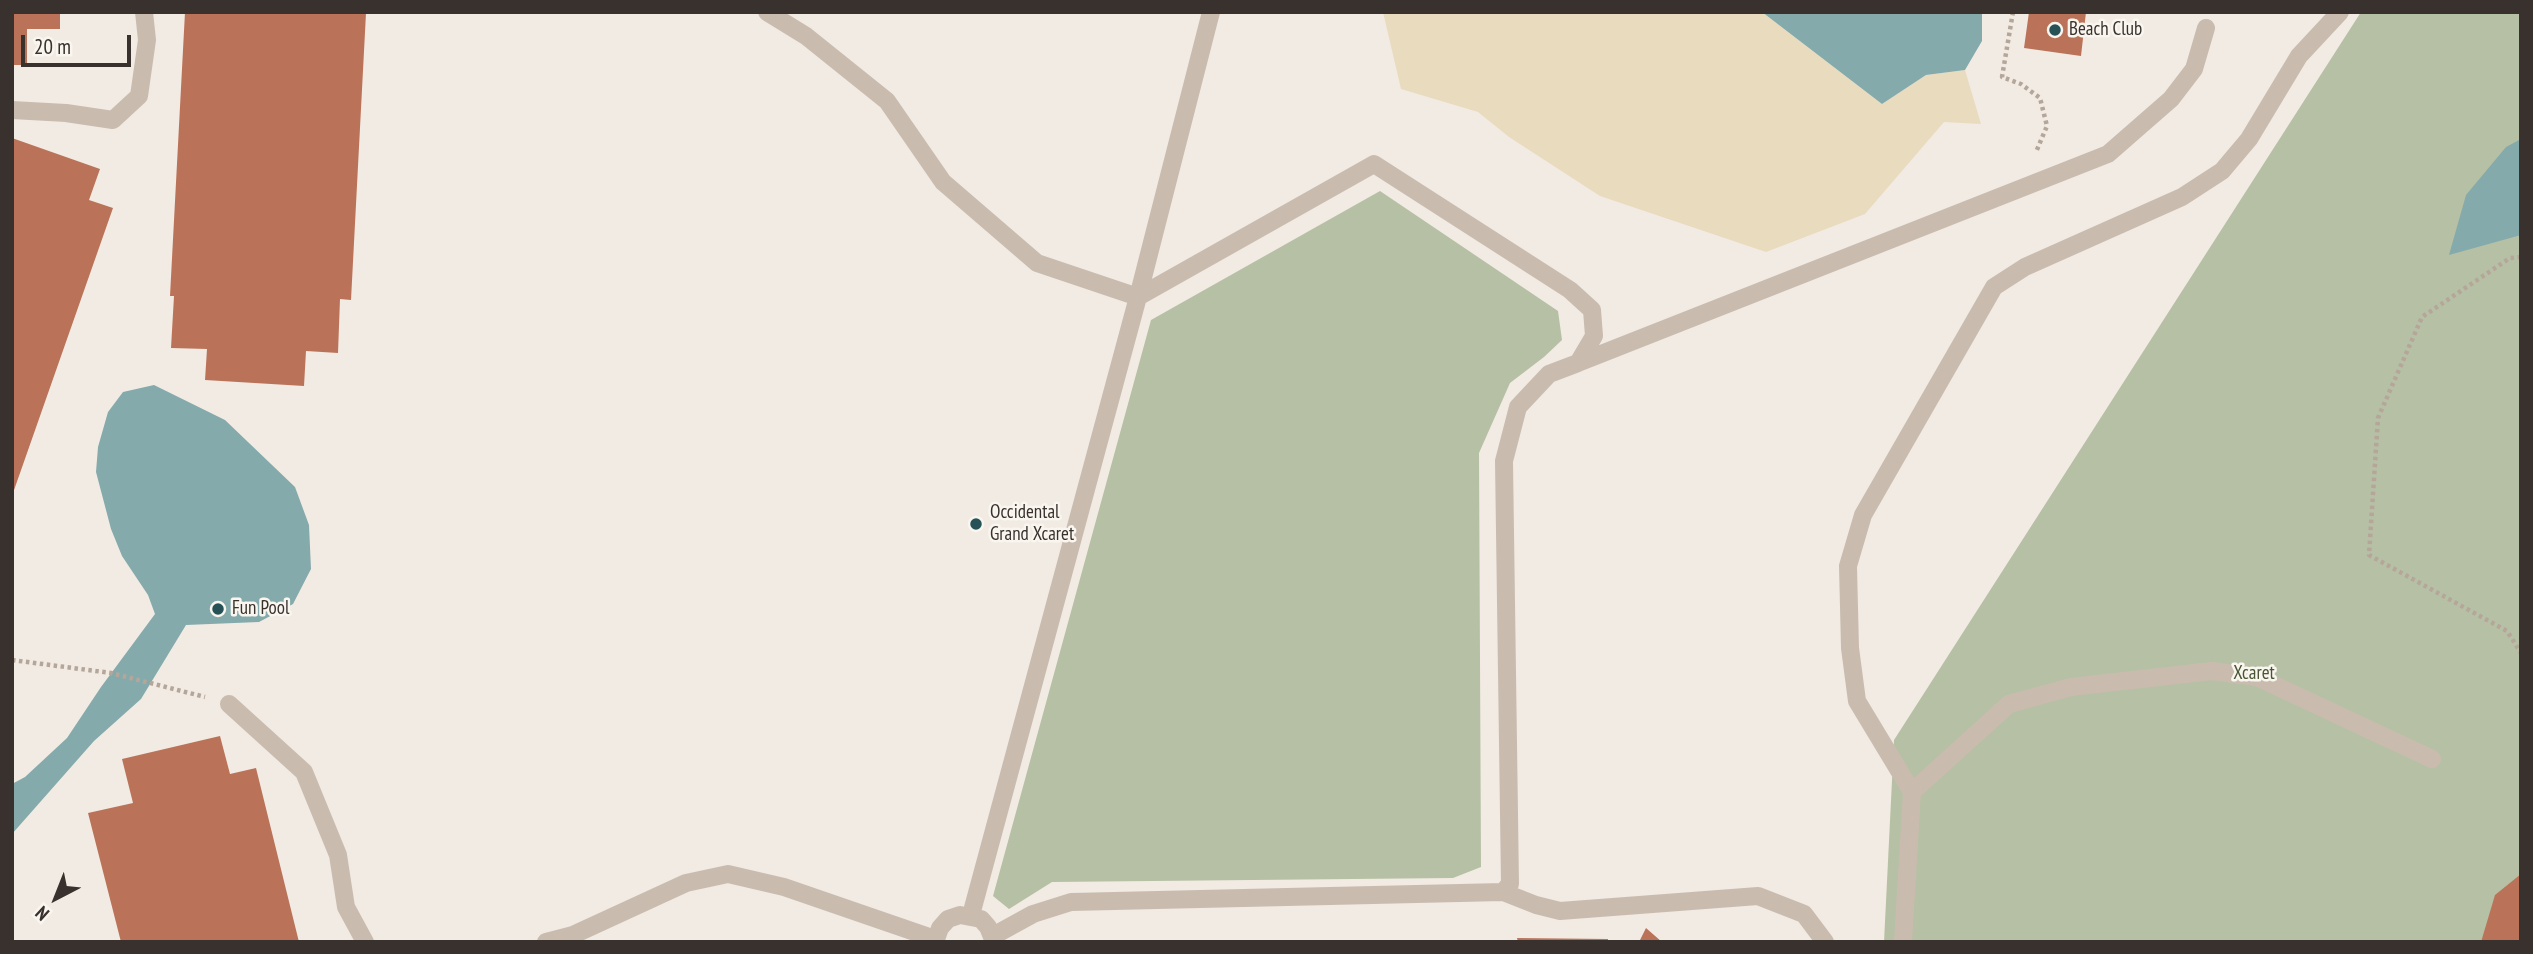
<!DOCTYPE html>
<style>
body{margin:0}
#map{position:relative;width:2533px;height:954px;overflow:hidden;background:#f2ebe3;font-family:"PT Sans Narrow",sans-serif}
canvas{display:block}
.frame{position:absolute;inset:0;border:14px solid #39312d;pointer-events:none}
.north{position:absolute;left:21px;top:863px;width:70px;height:70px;-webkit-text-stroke:5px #f9f5ef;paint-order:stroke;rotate:222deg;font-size:19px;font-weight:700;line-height:28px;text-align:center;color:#39312d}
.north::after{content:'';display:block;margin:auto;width:24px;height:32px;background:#39312d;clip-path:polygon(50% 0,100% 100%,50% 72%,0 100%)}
.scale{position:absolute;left:21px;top:35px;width:110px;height:32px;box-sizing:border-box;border:4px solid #39312d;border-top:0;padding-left:9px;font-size:21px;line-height:24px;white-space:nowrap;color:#39312d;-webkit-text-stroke:5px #f9f5ef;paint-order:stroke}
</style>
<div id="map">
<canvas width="2533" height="954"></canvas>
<div class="frame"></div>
<div class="north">N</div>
<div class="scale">20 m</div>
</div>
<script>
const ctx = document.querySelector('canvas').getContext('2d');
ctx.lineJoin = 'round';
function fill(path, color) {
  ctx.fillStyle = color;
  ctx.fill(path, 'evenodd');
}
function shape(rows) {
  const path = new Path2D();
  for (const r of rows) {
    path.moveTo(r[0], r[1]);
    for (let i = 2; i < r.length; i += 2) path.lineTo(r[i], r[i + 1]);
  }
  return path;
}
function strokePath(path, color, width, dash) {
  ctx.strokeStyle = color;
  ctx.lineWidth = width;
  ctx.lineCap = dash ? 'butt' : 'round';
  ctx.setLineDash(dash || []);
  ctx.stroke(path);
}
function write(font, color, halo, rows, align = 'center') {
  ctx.font = font + ' "PT Sans Narrow",sans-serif';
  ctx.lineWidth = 5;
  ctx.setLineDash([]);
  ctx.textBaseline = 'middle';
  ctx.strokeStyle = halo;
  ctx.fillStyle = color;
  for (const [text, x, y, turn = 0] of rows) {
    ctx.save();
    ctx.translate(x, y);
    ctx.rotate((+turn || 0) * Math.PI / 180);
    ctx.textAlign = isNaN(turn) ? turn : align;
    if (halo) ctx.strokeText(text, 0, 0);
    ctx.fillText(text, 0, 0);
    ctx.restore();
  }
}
const green = shape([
 [2361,12,2521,12,2521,942,1884,942,1894,740],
 [1380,191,1558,311,1562,340,1544,357,1510,383,1479,453,1481,867,1453,878,1052,882,1009,909,993,896,1151,320]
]);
const sand = shape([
 [1383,12,1762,12,1882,104,1926,75,1965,70,1981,124,1944,122,1865,214,1766,252,1600,196,1509,137,1478,112,1401,89]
]);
const water = shape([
 [1762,12,1982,12,1982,41,1965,70,1926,75,1882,104],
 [2521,139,2521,235,2449,255,2466,195,2506,147],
 [154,385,225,420,295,487,309,525,311,569,293,604,259,622,186,625,141,699,94,741,12,834,12,784,25,777,67,738,101,687,155,614,148,595,122,556,111,529,96,472,98,447,108,412,123,392]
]);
const building = shape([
 [12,12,60,12,60,29,27,29,27,65,12,65],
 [185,12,366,13,351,300,340,299,338,353,306,351,304,386,205,380,207,349,171,348,174,296,170,296],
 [2029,12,2086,12,2081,56,2024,48],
 [12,138,100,169,89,200,113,208,13,493],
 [220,736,230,774,256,768,299,942,121,942,88,813,133,803,122,759],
 [2521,874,2521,942,2481,942,2495,895],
 [1646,928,1662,942,1639,942],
 [1517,938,1608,939,1608,942,1518,942]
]);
const path = shape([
 [2013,12,2002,77,2021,84,2040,98,2047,126,2036,152],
 [2521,257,2510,258,2422,317,2378,418,2369,555,2507,631,2521,653],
 [12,660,111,673,205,697]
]);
const service = shape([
 [767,12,806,36,887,101,943,182,1037,263,1138,297,1211,12],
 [12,110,66,113,113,120,139,96,147,40,144,12],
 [1578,363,2108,154,2171,99,2194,69,2206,28],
 [229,704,304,772,338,855,346,907,365,942],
 [1912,792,2009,704,2071,687,2212,671,2257,677,2432,759],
 [1503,892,1536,905,1560,911,1758,896,1804,914,1825,942],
 [971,915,1138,297,1374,164,1570,290,1592,310,1594,336,1578,363,1549,374,1518,407,1504,461,1510,884,1503,892,1071,902,1033,914,993,936],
 [546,942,573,935,686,883,728,874,784,887,935,939],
 [935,942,940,928,948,919,960,915,981,919,988,927,994,942],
 [1903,942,1912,792,1857,701,1850,648,1848,566,1863,515,1994,287,2025,267,2182,197,2222,171,2249,139,2299,56,2340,12]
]);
const markers = [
 [2055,30,7,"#265257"],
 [976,524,7,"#265257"],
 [218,609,7,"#265257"]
];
const poiNames = [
 ["Beach Club",2069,30],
 ["Occidental",990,513],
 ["Grand Xcaret",990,535],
 ["Fun Pool",232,609]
];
const parkNames = [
 ["Xcaret",2254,674]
];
fill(green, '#b6c0a4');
fill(sand, '#e9dbbe');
fill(water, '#84aaac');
fill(building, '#ba7359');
strokePath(path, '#b5a69a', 4.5, [3.5, 3.5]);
strokePath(service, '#c9bcaf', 18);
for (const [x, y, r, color] of markers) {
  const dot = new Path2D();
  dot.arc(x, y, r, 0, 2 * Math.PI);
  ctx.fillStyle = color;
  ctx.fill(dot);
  strokePath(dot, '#f9f5ef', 2.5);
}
write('19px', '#39312d', '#f9f5ef', poiNames, 'left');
write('19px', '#485533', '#f9f5ef', parkNames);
</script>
